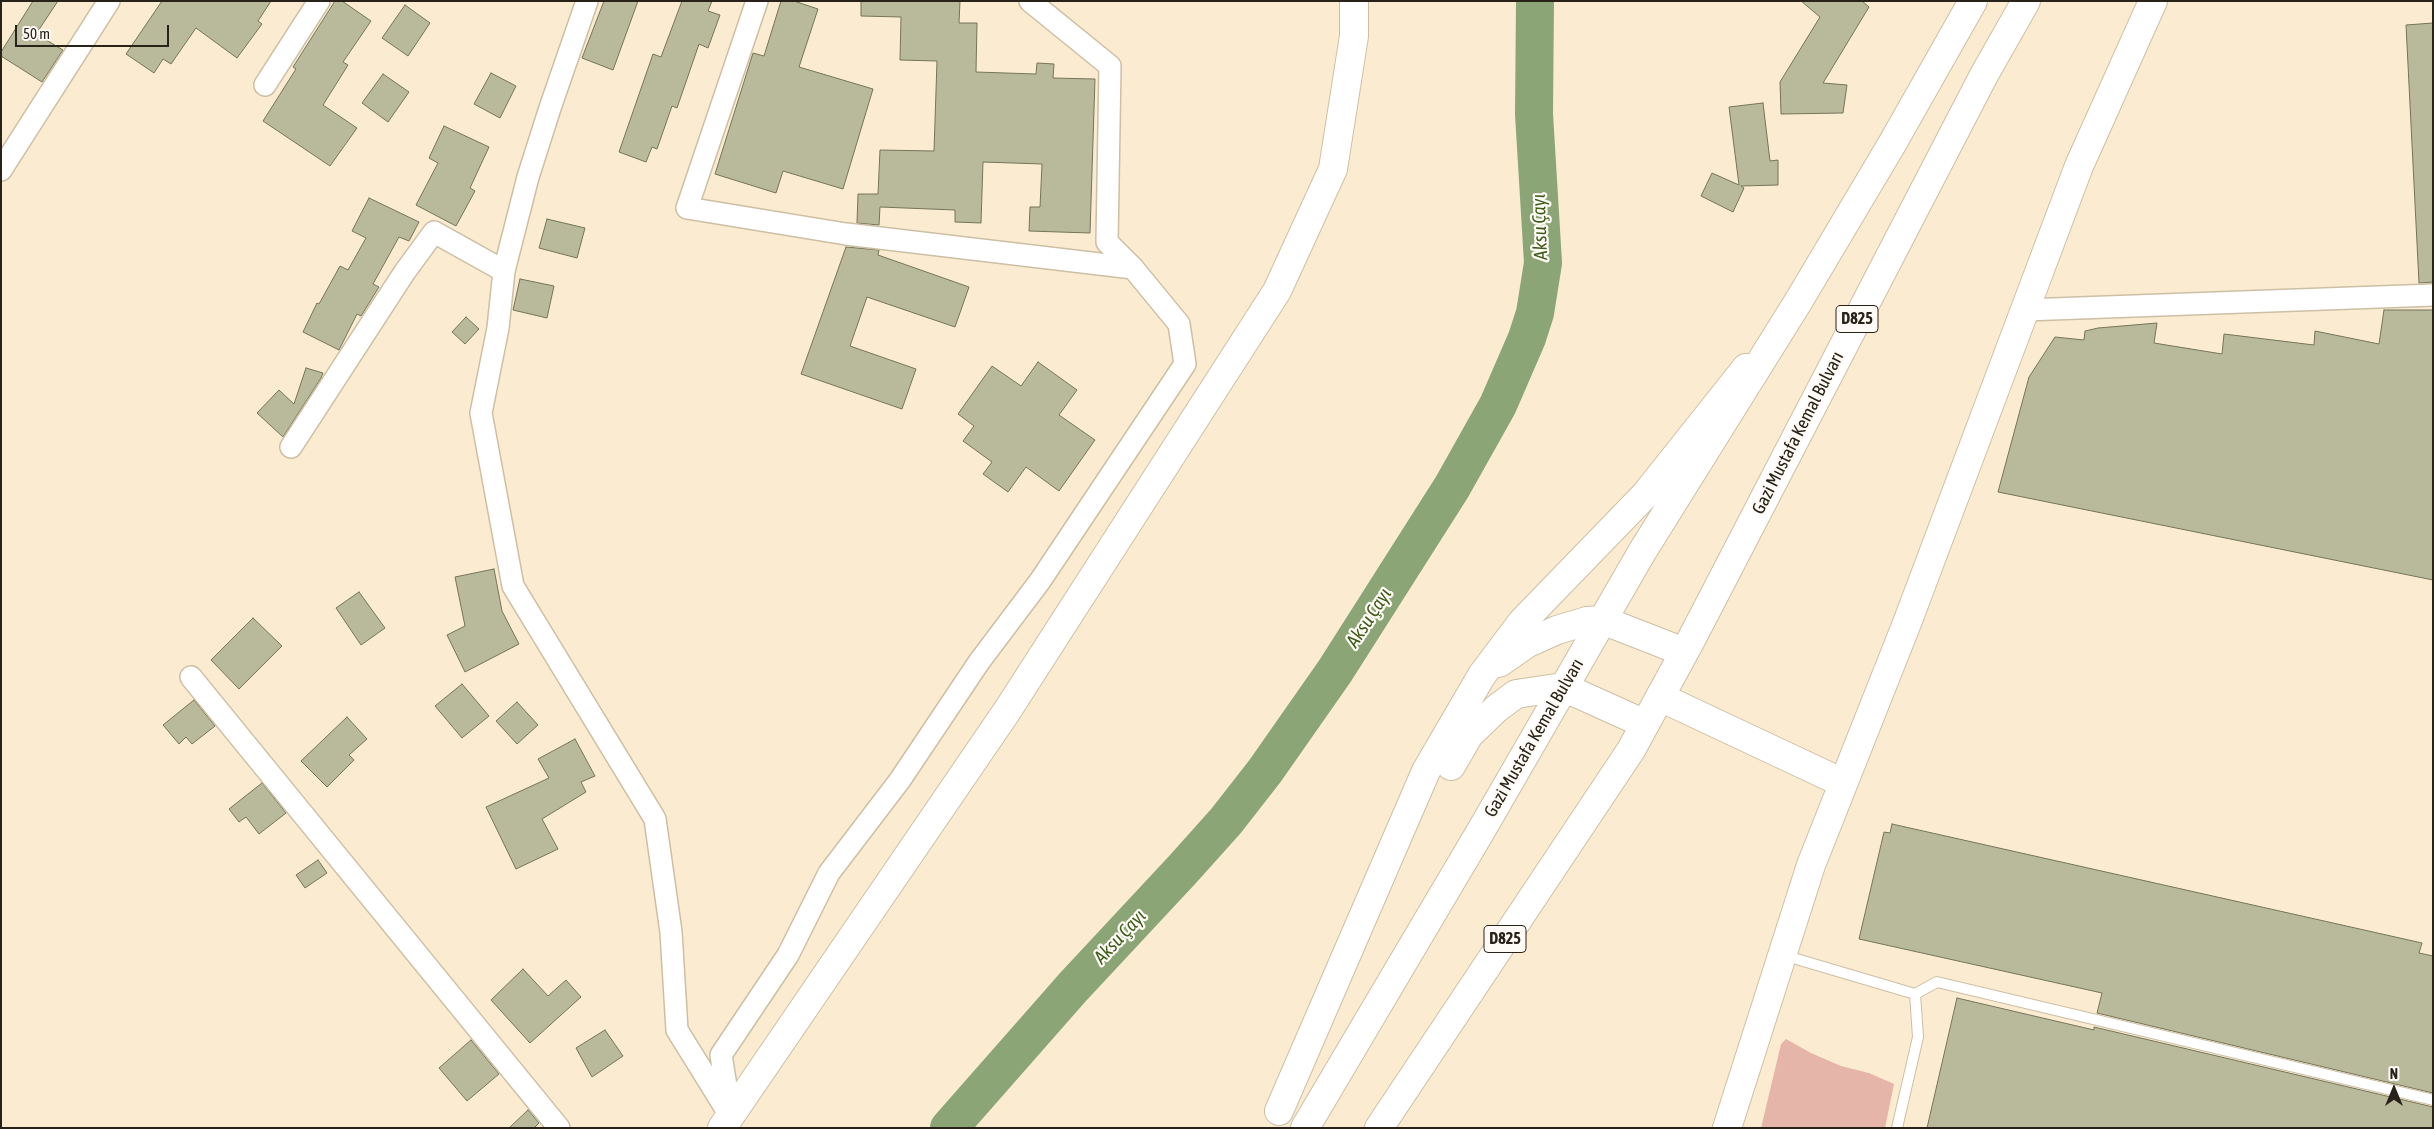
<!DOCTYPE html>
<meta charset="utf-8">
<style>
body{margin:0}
#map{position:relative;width:2434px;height:1129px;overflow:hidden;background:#fbecd1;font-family:"Asap Condensed",sans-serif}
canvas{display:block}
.frame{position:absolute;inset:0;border:2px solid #282218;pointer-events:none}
.north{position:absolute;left:2369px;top:1064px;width:50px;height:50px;-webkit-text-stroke:4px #fefbf6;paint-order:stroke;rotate:0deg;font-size:14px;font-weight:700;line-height:20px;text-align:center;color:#282218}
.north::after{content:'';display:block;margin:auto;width:18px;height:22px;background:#282218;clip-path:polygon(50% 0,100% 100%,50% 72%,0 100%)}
.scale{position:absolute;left:15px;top:25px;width:154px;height:22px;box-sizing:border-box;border:2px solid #282218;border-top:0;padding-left:6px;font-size:15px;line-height:18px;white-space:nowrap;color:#282218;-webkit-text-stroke:4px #fefbf6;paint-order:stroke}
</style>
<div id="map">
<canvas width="2434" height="1129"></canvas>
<div class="frame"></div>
<div class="north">N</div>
<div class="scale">50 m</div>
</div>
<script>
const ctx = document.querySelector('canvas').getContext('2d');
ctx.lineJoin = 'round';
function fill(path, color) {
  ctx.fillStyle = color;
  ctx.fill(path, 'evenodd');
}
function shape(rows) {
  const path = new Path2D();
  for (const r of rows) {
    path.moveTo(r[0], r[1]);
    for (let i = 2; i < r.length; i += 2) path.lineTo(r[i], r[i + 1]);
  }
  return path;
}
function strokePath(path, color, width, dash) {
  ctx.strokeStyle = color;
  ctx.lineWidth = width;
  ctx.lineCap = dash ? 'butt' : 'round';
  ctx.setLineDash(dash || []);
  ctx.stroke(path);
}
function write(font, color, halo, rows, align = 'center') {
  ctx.font = font + ' "Asap Condensed",sans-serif';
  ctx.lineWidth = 4.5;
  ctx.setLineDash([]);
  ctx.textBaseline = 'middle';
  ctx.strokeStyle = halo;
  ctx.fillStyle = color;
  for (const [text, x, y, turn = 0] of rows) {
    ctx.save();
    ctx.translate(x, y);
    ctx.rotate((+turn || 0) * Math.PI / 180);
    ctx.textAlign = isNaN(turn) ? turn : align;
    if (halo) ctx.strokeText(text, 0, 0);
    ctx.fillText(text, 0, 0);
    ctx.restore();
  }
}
const green = shape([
 [1786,1039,1811,1053,1841,1066,1869,1073,1894,1084,1885,1128,1761,1128,1781,1044]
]);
const river = shape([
 [949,1128,1073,987,1183,869,1226,821,1265,771,1335,671,1452,487,1498,405,1527,338,1535,313,1543,263,1534,114,1535,1]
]);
const building = shape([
 [33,1,58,1,36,34,63,50,42,82,1,56,1,52,33,1],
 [162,1,271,1,258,21,262,24,237,58,196,28,171,64,163,59,154,73,126,54,162,1],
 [335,1,342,1,371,21,343,62,348,65,323,105,357,128,330,166,263,121,296,69,293,67,335,1],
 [604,1,638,1,613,70,582,58,604,1],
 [682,1,712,1,708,11,720,15,708,48,699,44,677,108,672,106,657,149,652,147,646,162,619,152,653,54,661,57,682,1],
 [781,1,794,1,818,9,799,67,873,89,843,189,783,171,776,193,715,174,753,53,764,56,781,1],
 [861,1,960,1,959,23,977,23,976,72,1036,74,1037,63,1054,64,1053,78,1095,79,1090,233,1029,231,1030,207,1040,207,1042,164,983,162,981,223,955,222,955,210,880,207,879,225,857,223,858,194,878,194,880,150,934,151,937,61,900,60,901,17,861,16,861,1],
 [1801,1,1862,1,1869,7,1823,83,1847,85,1843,113,1781,114,1780,82,1820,17,1801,1],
 [405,5,430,23,408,56,382,38,405,5],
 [2433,23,2433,282,2419,283,2406,25,2433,23],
 [491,73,516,86,500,118,474,104,491,73],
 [383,74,409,92,388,122,362,103,383,74],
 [1763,103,1770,161,1778,160,1778,185,1741,186,1744,188,1733,212,1701,196,1712,173,1739,185,1729,107,1763,103],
 [444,126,489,147,470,188,475,191,456,226,416,205,438,163,429,158,444,126],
 [369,198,419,222,409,241,399,237,373,284,379,287,361,316,357,314,339,350,303,332,317,303,319,304,340,266,348,270,366,238,352,231,369,198],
 [547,219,585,228,577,258,539,248,547,219],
 [846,247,879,250,878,255,969,287,955,327,867,297,850,346,916,369,902,409,801,374,846,247],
 [520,279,554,286,547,318,513,310,520,279],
 [2384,310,2433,310,2433,580,1998,492,2029,377,2055,337,2084,340,2085,331,2098,328,2157,323,2154,343,2222,354,2224,334,2314,345,2315,331,2379,344,2384,310],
 [466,317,479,329,465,344,452,332,466,317],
 [1038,362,1077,390,1059,415,1095,440,1059,491,1026,467,1008,492,983,474,992,462,963,441,974,426,958,414,992,366,1021,386,1038,362],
 [306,368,323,373,321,378,283,437,257,413,279,390,294,404,306,368],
 [494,569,502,611,519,644,465,672,447,635,465,626,455,577,494,569],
 [359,592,385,628,361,645,336,608,359,592],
 [253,618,282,646,239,689,211,660,253,618],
 [462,684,489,716,462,738,435,706,462,684],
 [194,700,215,726,192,744,186,737,179,744,163,725,194,700],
 [517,702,538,725,517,744,496,721,517,702],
 [347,717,367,739,349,755,354,760,327,787,301,761,347,717],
 [575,739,595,776,581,782,586,792,542,819,558,849,516,869,486,807,549,778,538,759,575,739],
 [262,783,286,813,259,834,246,817,239,822,229,809,262,783],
 [1892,824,2422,943,2419,953,2433,956,2433,1093,2097,1013,2102,993,1859,939,1884,832,1890,833,1892,824],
 [318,860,327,873,305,888,296,875,318,860],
 [523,969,548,996,566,980,581,997,530,1043,491,1000,523,969],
 [1957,998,2094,1030,2094,1027,2433,1107,2433,1128,1927,1128,1957,998],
 [605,1030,623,1056,592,1077,576,1048,605,1030],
 [471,1040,499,1074,467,1101,439,1068,471,1040],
 [528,1110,539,1123,534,1128,509,1128,528,1110]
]);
const lane = shape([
 [1783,955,1915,994,1937,982,2433,1100],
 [1897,1128,1918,1037,1915,994]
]);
const street = shape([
 [587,1,550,108,528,177,504,271,498,328,481,413,513,586,655,819,671,932,677,1030,726,1109],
 [757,1,687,208,846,234,1133,268],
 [265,85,319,1],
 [1,170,109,1],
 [2025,310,2433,295],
 [291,447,404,273,434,232,504,271],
 [191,677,559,1128],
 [731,1117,721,1055,788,955,829,873,900,780,979,662,1040,581,1185,364,1179,324,1133,268,1107,242,1110,66,1030,1]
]);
const secondary = shape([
 [1499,663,1528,643,1557,630,1587,621,1602,620],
 [1660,697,1843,783],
 [1451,766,1469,735,1496,709,1516,694,1563,687],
 [1279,1111,1426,771,1482,675,1522,622,1645,495,1746,368],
 [722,1128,1007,711,1277,291,1333,169,1354,36,1354,1],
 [1727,1128,1811,865,1907,623,2079,166,2153,1]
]);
const highway = shape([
 [1602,620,1684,652],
 [1563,687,1645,724],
 [1305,1128,1482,829,1642,552,1798,302,1892,144,1973,1],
 [1379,1128,1631,750,1692,638,1984,75,2026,1]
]);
const shields = [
 [1857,319,42],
 [1505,939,42]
];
const shieldNames = [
 ["D825",1857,319],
 ["D825",1505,939]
];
const streetNames = [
 ["Gazi Mustafa Kemal Bulvarı",1798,433,-63],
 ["Gazi Mustafa Kemal Bulvarı",1534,738,-60]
];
const waterNames = [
 ["Aksu Çayı",1540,227,-92],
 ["Aksu Çayı",1369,618,-57],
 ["Aksu Çayı",1120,937,-47]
];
fill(green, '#e5b5aa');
strokePath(river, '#8ca577', 38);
fill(building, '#b9b99c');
strokePath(building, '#747459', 1);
strokePath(lane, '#cdbfa5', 12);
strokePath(street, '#cdbfa5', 24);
strokePath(secondary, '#cdbfa5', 30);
strokePath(highway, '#cdbfa5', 30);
strokePath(lane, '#fff', 10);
strokePath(street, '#fff', 21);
strokePath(secondary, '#fff', 28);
strokePath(highway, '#fff', 28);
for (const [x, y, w] of shields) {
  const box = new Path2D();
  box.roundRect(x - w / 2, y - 13.5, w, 27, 4);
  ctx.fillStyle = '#fefbf6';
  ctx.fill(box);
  strokePath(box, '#282218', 1);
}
write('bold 16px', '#282218', null, shieldNames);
write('18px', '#282218', '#fefbf6', streetNames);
write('italic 19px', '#3d5c1a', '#fefbf6', waterNames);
</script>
